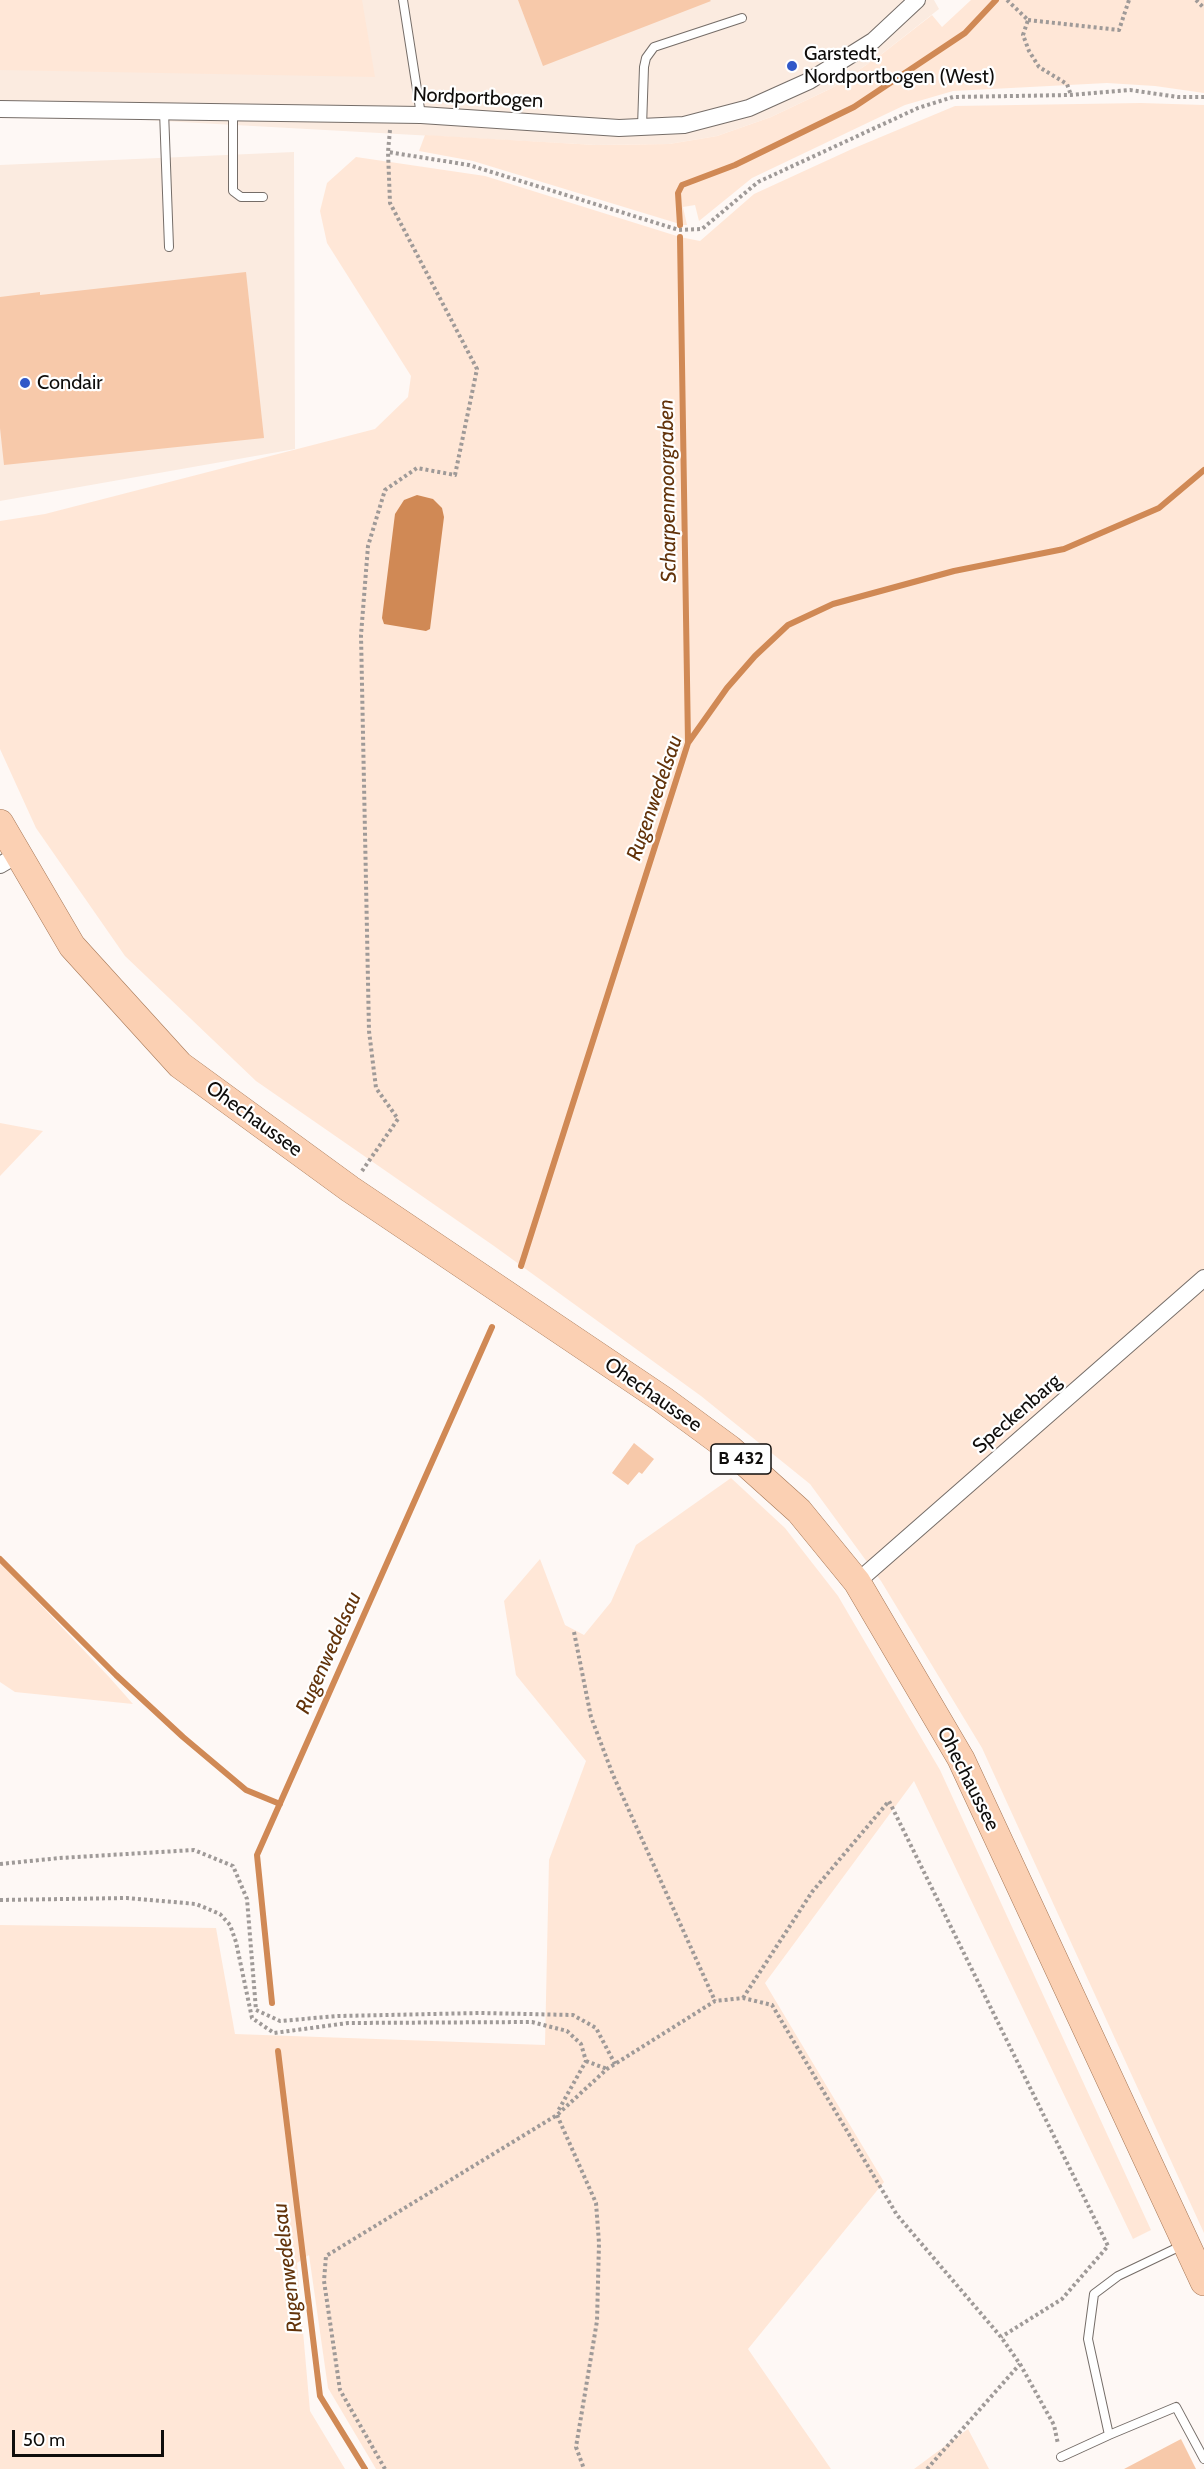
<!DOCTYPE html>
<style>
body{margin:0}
#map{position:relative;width:1204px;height:2469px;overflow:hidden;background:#fef8f5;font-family:Cabin,sans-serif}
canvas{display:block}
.scale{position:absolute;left:12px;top:2430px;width:152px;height:27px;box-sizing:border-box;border:3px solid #0f0d0b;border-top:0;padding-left:8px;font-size:18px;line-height:21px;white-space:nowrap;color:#0f0d0b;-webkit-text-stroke:4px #fff;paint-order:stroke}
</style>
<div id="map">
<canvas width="1204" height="2469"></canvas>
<div class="scale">50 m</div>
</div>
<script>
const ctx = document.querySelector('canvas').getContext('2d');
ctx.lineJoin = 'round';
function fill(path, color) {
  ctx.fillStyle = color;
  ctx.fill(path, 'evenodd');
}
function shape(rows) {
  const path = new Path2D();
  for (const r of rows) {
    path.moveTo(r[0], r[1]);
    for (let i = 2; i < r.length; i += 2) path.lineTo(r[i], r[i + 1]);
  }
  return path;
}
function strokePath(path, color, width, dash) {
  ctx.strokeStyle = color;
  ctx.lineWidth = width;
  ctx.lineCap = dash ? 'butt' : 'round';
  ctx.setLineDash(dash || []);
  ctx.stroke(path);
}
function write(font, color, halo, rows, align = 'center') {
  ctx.font = font + ' Cabin,sans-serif';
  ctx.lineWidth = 4.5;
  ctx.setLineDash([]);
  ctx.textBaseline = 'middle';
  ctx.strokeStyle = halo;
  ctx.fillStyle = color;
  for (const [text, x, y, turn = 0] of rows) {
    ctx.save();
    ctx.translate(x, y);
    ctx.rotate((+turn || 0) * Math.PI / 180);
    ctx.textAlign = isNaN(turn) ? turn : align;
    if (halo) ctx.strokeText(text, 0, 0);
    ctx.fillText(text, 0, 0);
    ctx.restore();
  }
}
const built = shape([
 [0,0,934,0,939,9,878,57,832,88,771,117,717,136,669,144,596,145,0,112],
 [294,152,295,449,0,501,0,165]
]);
const green = shape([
 [0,0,362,0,375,77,0,70],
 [971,0,1204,0,1204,93,1155,86,1107,83,953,91,905,105,752,178,699,221,695,205,683,207,687,225,683,225,473,161,419,151,425,135,596,145,669,144,717,136,771,117,832,88,878,57,932,15,942,27],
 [1141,103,1204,105,1204,2233,982,1748,881,1581,810,1484,701,1396,494,1246,256,1081,125,956,36,828,0,749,0,521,45,514,375,429,408,397,411,376,327,243,320,211,327,183,356,157,485,176,680,237,700,241,754,194,852,149,955,106],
 [0,1123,43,1131,0,1176],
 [731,1478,785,1528,838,1596,940,1770,1151,2230,1133,2239,914,1781,765,1983,884,2182,748,2349,831,2469,376,2469,328,2388,309,2255,297,2263,310,2411,345,2469,0,2469,0,1925,216,1928,235,2034,545,2045,549,1860,586,1761,516,1675,504,1601,540,1559,565,1625,584,1635,611,1602,636,1545],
 [0,1562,110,1678,133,1704,15,1692,0,1682],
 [968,2429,989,2469,914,2469]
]);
const water = shape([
 [417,495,433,499,442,508,444,517,430,629,426,631,384,624,382,618,395,514,404,500]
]);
const stream = shape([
 [680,225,678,193,682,185,735,165,854,107,965,33,996,0],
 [680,237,688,743],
 [521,1266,688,743,727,688,755,656,788,625,833,604,954,571,1064,549,1159,508,1204,470],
 [0,1559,116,1675,183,1737,246,1790,280,1804],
 [272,2003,257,1855,492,1327],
 [278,2051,320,2396,365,2469]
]);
const building = shape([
 [518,0,710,0,711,1,543,66],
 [246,272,264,438,4,465,0,428,0,297,40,292,40,295],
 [634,1443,654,1459,642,1474,639,1472,628,1485,612,1473],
 [1181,2439,1196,2469,1124,2469]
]);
const path = shape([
 [1007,0,1028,20,1023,35,1029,51,1039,67,1067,84,1071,95],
 [1196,0,1204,8],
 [1028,20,1119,30,1129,0],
 [390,130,388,152,469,165,679,230,702,229,758,182,918,108,953,97,1071,95,1130,90,1178,97,1204,97],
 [362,1171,398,1119,376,1088,369,1031,361,635,368,546,385,490,417,468,455,475,477,369,390,203,388,152],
 [574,1632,591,1717,613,1775,715,2001],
 [0,1864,60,1858,194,1850,233,1866,247,1899,256,2010,280,2021,338,2016,481,2013,573,2015,596,2028,615,2064],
 [0,1900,127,1898,196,1904,220,1914,230,1925,236,1942,252,2018,274,2033,348,2023,532,2022,567,2031,581,2044,586,2061,558,2111],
 [743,1998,812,1892,889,1801,1108,2246,1062,2299,1001,2337],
 [586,2061,607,2069],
 [557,2115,596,2203,599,2243,597,2321,576,2447,584,2469],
 [385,2469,340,2390,324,2281,326,2256,557,2115,607,2069,715,2001,743,1998,772,2005,897,2215,1001,2337,1020,2364,1054,2425,1058,2444],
 [927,2469,1020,2364]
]);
const service = shape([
 [403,0,421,115],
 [164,111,169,247],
 [233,112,233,191,241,197,263,197],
 [642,127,644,67,646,58,654,47,742,18],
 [1109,2435,1176,2407,1204,2459],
 [1061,2457,1109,2435,1088,2339,1094,2294,1118,2276,1183,2245]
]);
const minor = shape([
 [0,109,421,115,619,128,684,125,749,108,809,81,873,41,917,0],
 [0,865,17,855],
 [857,1582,1204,1278]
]);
const primary = shape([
 [0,823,72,946,180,1065,350,1189,662,1399,730,1449,799,1511,857,1582,961,1759,1204,2282]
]);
const markers = [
 [792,66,6,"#3158c8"],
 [25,383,6,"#3158c8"]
];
const shields = [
 [741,1459,60]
];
const shieldNames = [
 ["B 432",741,1459]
];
const poiNames = [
 ["Garstedt,",804,54],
 ["Nordportbogen (West)",804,77],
 ["Condair",37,383]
];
const streetNames = [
 ["Nordportbogen",478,98,3],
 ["Ohechaussee",254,1119,36],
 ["Ohechaussee",653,1395,35],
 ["Speckenbarg",1017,1414,-41],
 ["Ohechaussee",968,1779,63]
];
const waterNames = [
 ["Scharpenmoorgraben",668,491,-91],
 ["Rugenwedelsau",655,798,-71],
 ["Rugenwedelsau",329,1653,-66],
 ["Rugenwedelsau",288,2268,-97]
];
fill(built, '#fbebe0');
fill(green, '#ffe7d7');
fill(water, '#d08955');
strokePath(stream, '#d08955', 6);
fill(building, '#f7c9aa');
strokePath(service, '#756d68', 10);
strokePath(minor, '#756d68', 18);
strokePath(primary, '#a67857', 28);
strokePath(path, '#9f9a98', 4, [3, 3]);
strokePath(service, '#fff', 8);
strokePath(minor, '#fff', 16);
strokePath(primary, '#fbd0b3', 27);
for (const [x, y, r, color] of markers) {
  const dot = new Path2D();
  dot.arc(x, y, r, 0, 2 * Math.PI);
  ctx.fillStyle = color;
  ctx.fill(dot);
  strokePath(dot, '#fff', 2);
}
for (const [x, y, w] of shields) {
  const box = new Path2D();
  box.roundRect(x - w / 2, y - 15, w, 30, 4.5);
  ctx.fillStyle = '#fff';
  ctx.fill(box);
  strokePath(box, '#0f0d0b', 1.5);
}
write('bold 18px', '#0f0d0b', null, shieldNames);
write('20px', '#0f0d0b', '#fff', poiNames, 'left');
write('20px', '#0f0d0b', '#fff', streetNames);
write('italic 21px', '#62330a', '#fff', waterNames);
</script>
